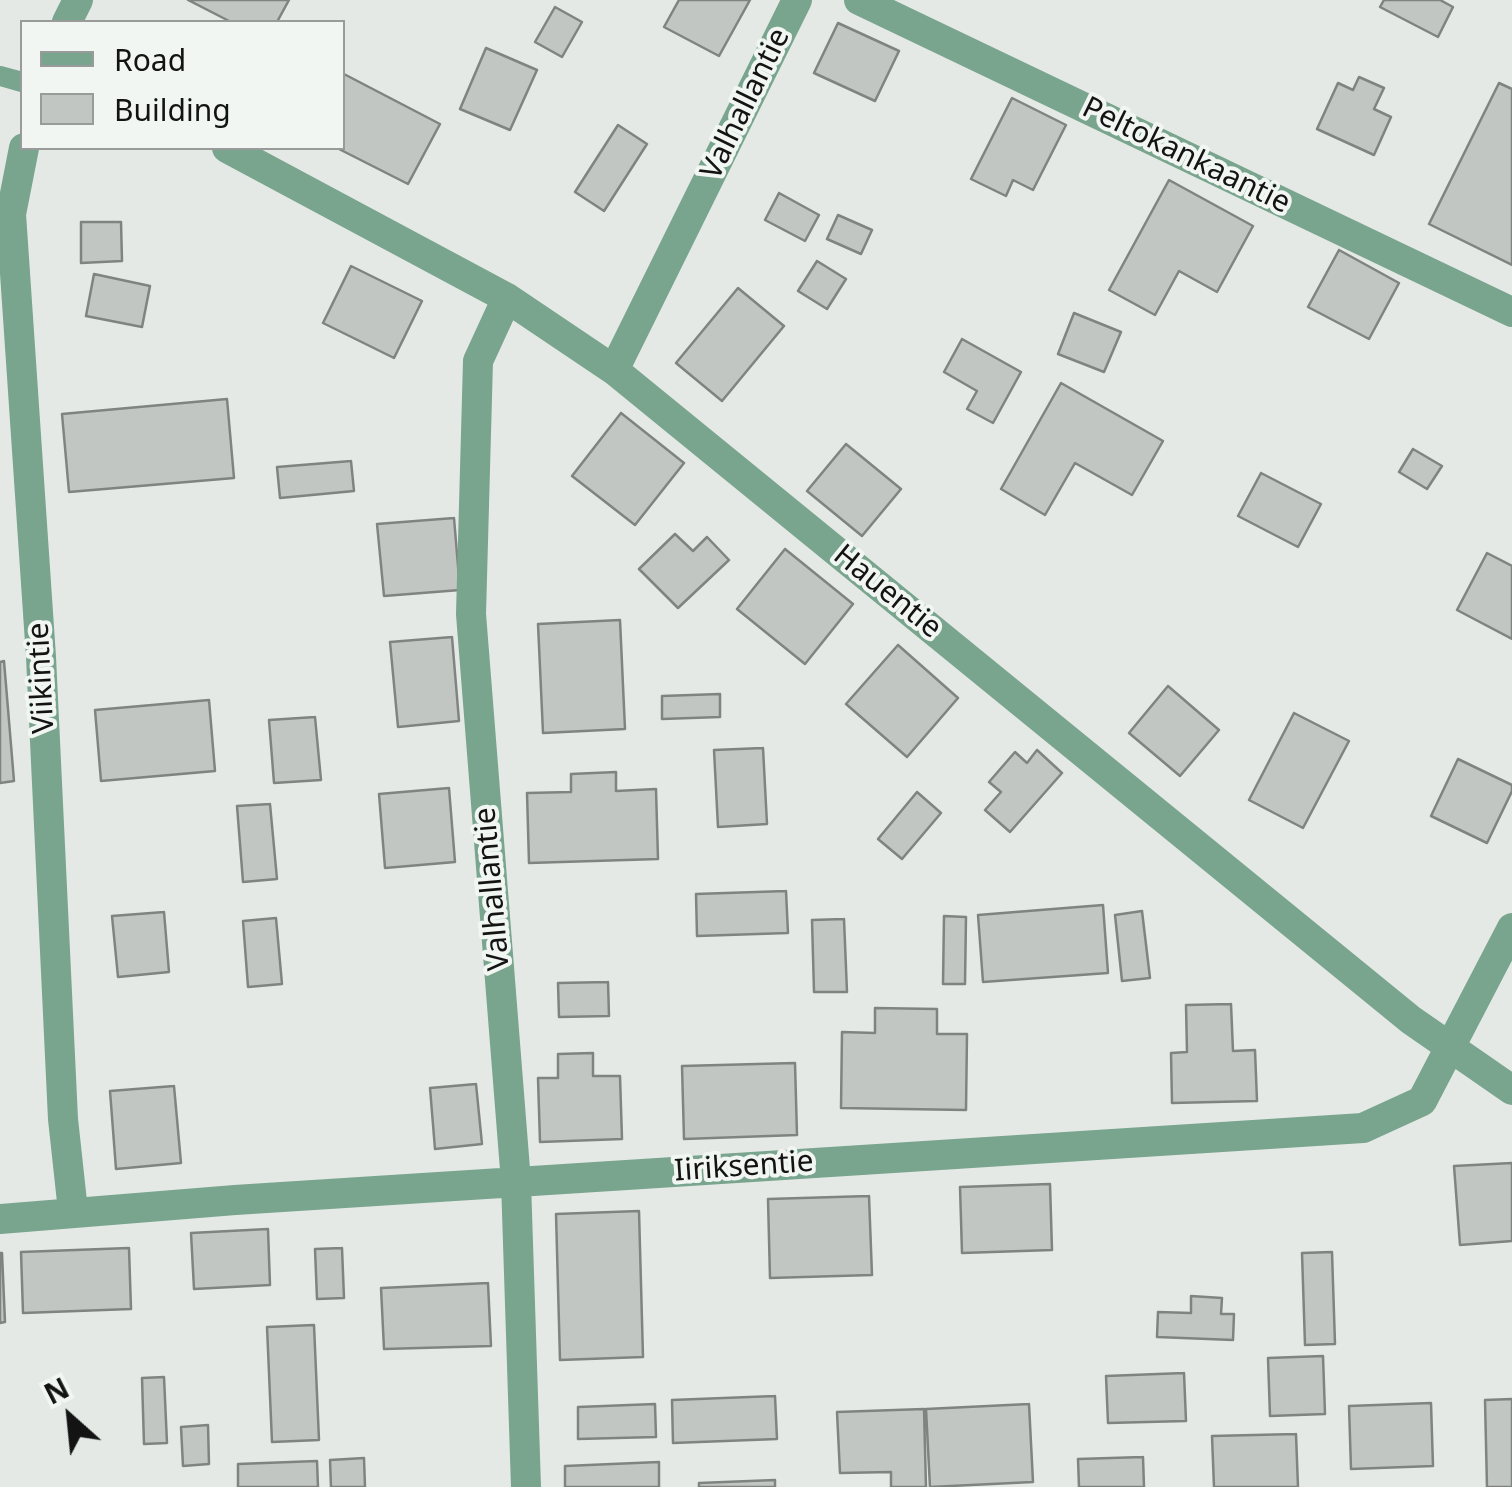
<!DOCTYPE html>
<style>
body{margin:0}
#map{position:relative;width:1512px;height:1487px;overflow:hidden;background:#e4e9e6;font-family:"Noto Sans",sans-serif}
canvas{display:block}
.legend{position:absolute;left:20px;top:20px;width:325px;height:130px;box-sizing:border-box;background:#f1f6f3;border:2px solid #989b99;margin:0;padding:12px 18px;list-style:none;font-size:30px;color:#121312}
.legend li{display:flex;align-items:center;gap:20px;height:50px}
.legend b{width:50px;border:2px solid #989b99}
.north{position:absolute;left:20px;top:1367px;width:100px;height:100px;-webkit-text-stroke:8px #f1f6f3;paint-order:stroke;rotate:333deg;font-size:28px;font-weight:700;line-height:40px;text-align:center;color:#121312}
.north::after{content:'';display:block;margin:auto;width:35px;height:45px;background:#121312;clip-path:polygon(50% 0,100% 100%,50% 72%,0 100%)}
</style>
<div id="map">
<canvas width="1512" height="1487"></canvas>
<ul class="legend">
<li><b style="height:12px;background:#79a48d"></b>Road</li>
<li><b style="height:28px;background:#c1c6c3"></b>Building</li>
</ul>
<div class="north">N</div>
</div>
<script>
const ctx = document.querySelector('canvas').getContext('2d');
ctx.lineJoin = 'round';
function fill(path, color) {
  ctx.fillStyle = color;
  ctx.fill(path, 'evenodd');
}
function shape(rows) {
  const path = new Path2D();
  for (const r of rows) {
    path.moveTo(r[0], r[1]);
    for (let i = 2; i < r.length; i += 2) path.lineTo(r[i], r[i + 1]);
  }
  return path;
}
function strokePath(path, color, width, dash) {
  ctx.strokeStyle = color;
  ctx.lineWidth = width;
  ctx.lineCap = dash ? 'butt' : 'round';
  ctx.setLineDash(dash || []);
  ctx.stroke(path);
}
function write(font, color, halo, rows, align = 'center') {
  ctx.font = font + ' "Noto Sans",sans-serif';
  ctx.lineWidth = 8;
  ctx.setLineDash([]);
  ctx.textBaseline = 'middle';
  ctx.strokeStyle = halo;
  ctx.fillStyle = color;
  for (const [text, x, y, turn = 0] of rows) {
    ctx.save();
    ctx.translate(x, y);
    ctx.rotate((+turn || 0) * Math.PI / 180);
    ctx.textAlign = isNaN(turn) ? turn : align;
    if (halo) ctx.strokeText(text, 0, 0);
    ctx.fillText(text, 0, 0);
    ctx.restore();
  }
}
const building = shape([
 [188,0,289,0,277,22,231,22,188,0],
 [679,0,750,0,719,56,664,27,679,0],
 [1384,0,1440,0,1453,7,1438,37,1380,7,1384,0],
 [555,7,582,22,562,57,535,42,555,7],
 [838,23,899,51,875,101,814,73,838,23],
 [486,48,537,70,510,130,460,109,486,48],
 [342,73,440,124,408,184,337,148,342,148,342,73],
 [1359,77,1384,88,1374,109,1391,117,1374,155,1317,129,1338,83,1353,90,1359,77],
 [1499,83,1512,89,1512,265,1429,224,1499,83],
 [1012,98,1066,125,1033,190,1013,180,1006,196,971,179,1012,98],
 [618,125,647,144,604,211,575,192,618,125],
 [1169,180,1253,226,1217,292,1179,271,1155,315,1109,290,1169,180],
 [779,193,819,215,805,241,765,220,779,193],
 [838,215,872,230,861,254,827,239,838,215],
 [81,222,121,222,122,261,81,263,81,222],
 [1339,250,1399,283,1369,339,1308,307,1339,250],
 [817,261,846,279,827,309,798,291,817,261],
 [351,266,422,301,394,358,323,323,351,266],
 [94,274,150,286,142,327,86,316,94,274],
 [738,288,784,326,722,401,676,363,738,288],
 [1074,313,1121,332,1104,372,1058,354,1074,313],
 [962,339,1021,372,993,423,967,409,977,391,944,372,962,339],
 [1061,383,1163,441,1132,495,1075,463,1045,515,1001,489,1061,383],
 [227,399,234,478,69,492,62,414,227,399],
 [621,413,684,463,635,525,572,476,621,413],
 [846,444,901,489,862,536,807,491,846,444],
 [1413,449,1442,466,1427,489,1399,472,1413,449],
 [351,461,354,491,280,498,277,467,351,461],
 [1261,473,1321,504,1298,547,1238,516,1261,473],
 [454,518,460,590,384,596,377,524,454,518],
 [675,534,693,551,707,537,729,560,678,608,639,569,675,534],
 [785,549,853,604,805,664,737,609,785,549],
 [1487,553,1512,566,1512,639,1457,610,1487,553],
 [620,620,625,729,543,733,538,624,620,620],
 [452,637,459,721,398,727,390,642,452,637],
 [898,645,958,698,907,757,846,704,898,645],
 [4,661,14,781,0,783,0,662,4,661],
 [1168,686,1219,730,1180,776,1129,733,1168,686],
 [720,694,720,717,662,719,662,696,720,694],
 [209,700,215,771,101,781,95,710,209,700],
 [1294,713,1349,741,1303,828,1249,800,1294,713],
 [315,717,321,780,274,783,269,720,315,717],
 [763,748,767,824,718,827,714,750,763,748],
 [1037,750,1062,773,1010,832,985,810,1001,792,989,782,1015,752,1027,763,1037,750],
 [1458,759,1512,785,1512,791,1487,843,1431,816,1458,759],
 [616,772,616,791,656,789,658,859,529,863,527,793,571,792,571,774,616,772],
 [449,788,455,862,385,868,379,794,449,788],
 [917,792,941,813,902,859,878,839,917,792],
 [270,804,277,879,243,882,237,806,270,804],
 [786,891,788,933,697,936,696,894,786,891],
 [1103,905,1108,973,983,982,978,915,1103,905],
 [1142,911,1150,978,1122,981,1115,915,1142,911],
 [164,912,169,972,118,977,112,916,164,912],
 [944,916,966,917,965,984,943,984,944,916],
 [276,918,282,984,248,987,243,921,276,918],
 [844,919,847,992,814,992,812,920,844,919],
 [608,982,609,1016,559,1017,558,983,608,982],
 [1231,1004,1233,1051,1255,1050,1257,1101,1172,1103,1171,1053,1187,1052,1186,1005,1231,1004],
 [875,1008,937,1009,937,1034,967,1034,966,1110,841,1108,842,1032,875,1033,875,1008],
 [593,1053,593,1076,620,1076,622,1139,540,1142,538,1078,558,1078,558,1054,593,1053],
 [795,1063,797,1135,684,1139,682,1066,795,1063],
 [476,1084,482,1144,435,1149,430,1088,476,1084],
 [174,1086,181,1163,116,1169,110,1091,174,1086],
 [1512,1163,1512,1241,1460,1245,1454,1166,1512,1163],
 [1050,1184,1052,1250,962,1253,960,1187,1050,1184],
 [869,1196,872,1275,770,1278,768,1199,869,1196],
 [639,1211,643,1357,560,1360,556,1214,639,1211],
 [268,1229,270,1285,194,1289,191,1233,268,1229],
 [129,1248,131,1309,23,1313,21,1252,129,1248],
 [342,1248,344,1298,317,1299,315,1249,342,1248],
 [1332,1252,1335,1344,1305,1345,1302,1253,1332,1252],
 [0,1253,2,1253,5,1322,0,1323,0,1253],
 [488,1283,491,1346,384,1349,381,1288,488,1283],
 [1191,1296,1222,1298,1221,1314,1234,1314,1233,1340,1157,1337,1158,1312,1191,1313,1191,1296],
 [314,1325,319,1440,272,1442,267,1327,314,1325],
 [1323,1356,1325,1414,1270,1416,1268,1358,1323,1356],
 [1184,1373,1186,1421,1108,1423,1106,1376,1184,1373],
 [164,1377,167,1443,144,1444,142,1378,164,1377],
 [775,1396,777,1439,673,1443,672,1400,775,1396],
 [1512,1399,1512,1487,1487,1487,1485,1400,1512,1399],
 [1431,1403,1433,1466,1351,1469,1349,1406,1431,1403],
 [655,1404,656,1437,578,1439,578,1407,655,1404],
 [1029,1404,1033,1482,930,1487,926,1409,1029,1404],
 [924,1409,926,1487,891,1487,891,1472,840,1473,837,1412,924,1409],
 [208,1425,209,1464,183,1466,181,1427,208,1425],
 [1296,1434,1298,1487,1214,1487,1212,1436,1296,1434],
 [1143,1457,1144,1487,1079,1487,1078,1459,1143,1457],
 [364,1458,365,1487,331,1487,330,1460,364,1458],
 [317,1461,318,1487,238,1487,238,1464,317,1461],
 [659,1462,659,1487,565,1487,565,1466,659,1462],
 [775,1480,775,1487,699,1487,699,1483,775,1480]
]);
const lane = shape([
 [0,76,22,82]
]);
const street = shape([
 [859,0,1512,312],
 [67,22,78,0],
 [24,148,11,214,41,657,63,1119,73,1211],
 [227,148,507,298,614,370,1411,1020,1512,1090],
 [507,298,478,361,471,614,516,1182,526,1487],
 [614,370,797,0],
 [0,1219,235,1200,1363,1128,1422,1101,1512,928]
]);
const streetNames = [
 ["Valhallantie",746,104,-64],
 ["Peltokankaantie",1186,156,26],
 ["Hauentie",887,592,39],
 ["Viikintie",42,678,-93],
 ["Valhallantie",493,889,-95],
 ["Iiriksentie",744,1167,-4]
];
fill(building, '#c1c6c3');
strokePath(building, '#7f8481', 2.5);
strokePath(lane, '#79a48d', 20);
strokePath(street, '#79a48d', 30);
write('30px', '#121312', '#f1f6f3', streetNames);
</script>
